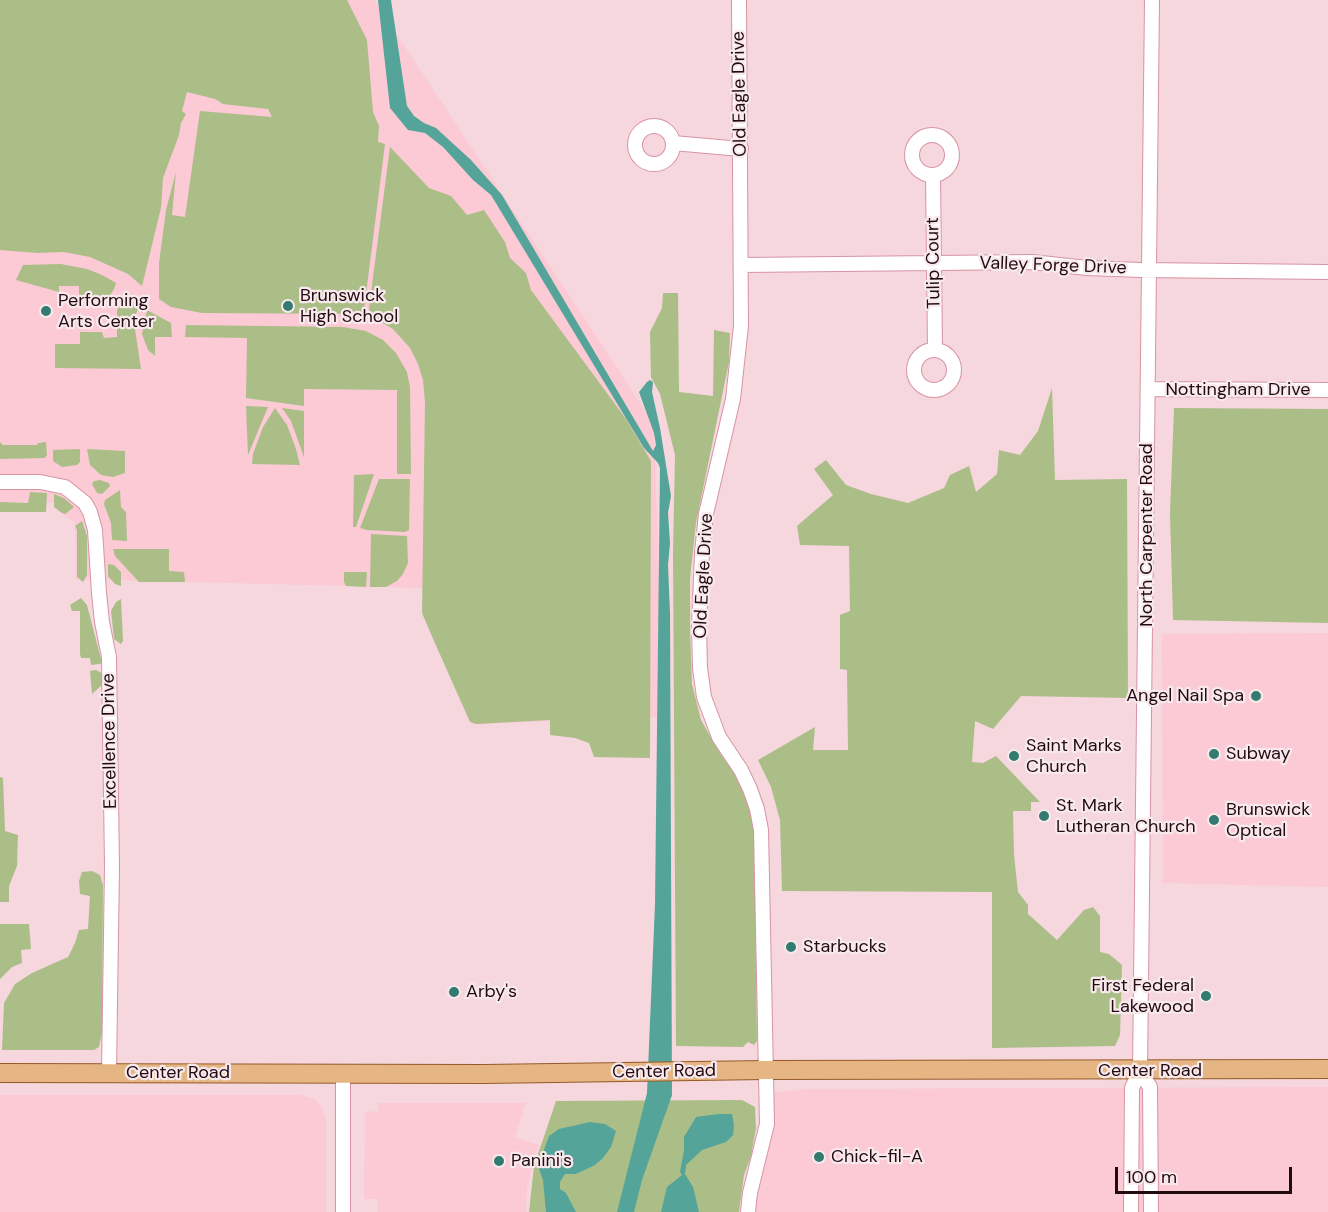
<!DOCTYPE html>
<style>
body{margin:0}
#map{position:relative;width:1328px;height:1212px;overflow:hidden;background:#f5d7dd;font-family:"DM Sans",sans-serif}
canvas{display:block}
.scale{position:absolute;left:1115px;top:1167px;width:177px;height:27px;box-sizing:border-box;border:3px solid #220a11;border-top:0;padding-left:8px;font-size:18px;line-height:21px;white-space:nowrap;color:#220a11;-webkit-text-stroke:4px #f8e9ec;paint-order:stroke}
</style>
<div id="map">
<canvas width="1328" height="1212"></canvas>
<div class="scale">100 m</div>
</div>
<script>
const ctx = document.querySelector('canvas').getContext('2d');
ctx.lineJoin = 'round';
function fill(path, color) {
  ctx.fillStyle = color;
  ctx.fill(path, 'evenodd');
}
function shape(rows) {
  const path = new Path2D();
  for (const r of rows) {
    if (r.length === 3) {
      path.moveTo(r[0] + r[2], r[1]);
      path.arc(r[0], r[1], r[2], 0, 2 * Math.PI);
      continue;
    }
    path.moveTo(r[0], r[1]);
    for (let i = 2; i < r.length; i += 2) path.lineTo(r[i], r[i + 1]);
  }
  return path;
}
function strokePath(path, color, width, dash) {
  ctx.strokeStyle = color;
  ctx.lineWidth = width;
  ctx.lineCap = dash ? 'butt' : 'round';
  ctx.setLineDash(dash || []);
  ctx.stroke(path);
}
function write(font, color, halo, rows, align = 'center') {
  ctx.font = font + ' "DM Sans",sans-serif';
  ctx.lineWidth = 4.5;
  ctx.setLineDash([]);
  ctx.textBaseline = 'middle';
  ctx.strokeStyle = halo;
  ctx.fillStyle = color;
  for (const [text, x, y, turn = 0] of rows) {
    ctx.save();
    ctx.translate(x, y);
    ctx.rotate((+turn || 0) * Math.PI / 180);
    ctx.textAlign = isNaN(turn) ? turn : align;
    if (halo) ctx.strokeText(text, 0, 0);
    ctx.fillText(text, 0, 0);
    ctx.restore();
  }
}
const built = shape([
 [0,0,374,0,654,424,663,717,476,724,424,588,76,579,75,523,54,507,53,503,0,502],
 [1328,633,1328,887,1163,883,1162,634],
 [1328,1087,1328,1212,748,1212,767,1094,805,1089],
 [0,1095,299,1095,308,1097,316,1100,320,1105,326,1118,326,1212,0,1212],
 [378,1103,525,1103,515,1138,539,1145,527,1187,526,1212,378,1212,377,1199,364,1199,365,1112,378,1111]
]);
const green = shape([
 [0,0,347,0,367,40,373,112,379,126,378,142,385,144,364,310,361,314,202,313,171,307,159,299,159,263,166,210,176,172,172,215,185,217,200,111,272,117,268,109,223,104,215,99,187,92,182,111,186,114,181,123,179,135,163,178,161,208,142,286,128,274,90,257,64,252,37,253,0,250],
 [390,147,429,188,451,196,467,215,484,210,505,242,510,258,526,273,531,290,626,419,651,461,650,758,594,757,589,743,575,738,550,735,550,720,476,724,470,722,434,641,422,613,425,402,423,380,418,364,410,348,393,329,371,316,369,308],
 [61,264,87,269,102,275,116,283,114,289,109,297,102,299,79,295,79,286,59,286,59,292,16,280,23,265],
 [663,293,678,293,679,392,713,396,714,330,730,333,729,362,696,523,690,578,690,629,692,684,701,720,721,755,739,778,750,807,754,832,757,1041,754,1045,748,1042,743,1047,676,1046,673,553,675,455,660,394,651,377,650,332,662,308],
 [130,296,140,303,135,317,135,329,141,369,55,368,55,344,80,344,80,332,102,332,104,338,117,337,117,310,125,298],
 [147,310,171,323,172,337,155,337,155,356,148,350,142,334],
 [186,325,343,327,366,331,383,340,396,353,407,372,410,387,411,474,397,474,397,390,304,389,304,406,246,398,247,338,185,337],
 [1052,388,1055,480,1127,479,1128,698,1021,696,993,729,975,721,972,762,983,763,996,756,1040,802,1031,802,1031,811,1013,811,1014,855,1018,892,1028,905,1028,914,1057,940,1084,910,1093,907,1100,916,1100,952,1109,954,1122,965,1120,1035,1115,1046,992,1048,992,892,782,891,780,820,771,787,758,760,815,727,813,750,848,750,847,670,840,669,840,615,850,611,849,546,800,545,797,526,833,495,814,469,826,460,846,485,871,494,908,503,944,488,950,475,969,466,976,492,997,474,999,450,1020,455,1038,431],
 [246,406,268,407,248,455],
 [275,408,287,425,296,449,300,465,252,464,253,454,263,427],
 [282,408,304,411,304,457,291,421],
 [1174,408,1328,409,1328,623,1173,620,1170,513],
 [0,442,3,445,37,445,38,443,46,442,47,455,45,458,0,459],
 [80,449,80,462,77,465,62,467,53,461,53,450],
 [87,449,125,451,125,473,113,477,101,475,90,465],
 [374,474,356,527,353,527,354,475],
 [379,479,410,479,409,530,405,532,367,530,360,528],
 [100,480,109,483,110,486,102,494,97,493,92,484,94,481],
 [120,490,121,507,126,512,127,541,112,540,111,523,104,504,105,500],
 [30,492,47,493,46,512,0,512,0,502,28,503],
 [54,494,64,498,74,507,65,514,62,513,54,507],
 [82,521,87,536,87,575,83,582,77,577,77,530,75,526],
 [371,534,407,536,408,563,403,574,397,581,386,587,370,587],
 [113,549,169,549,169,571,184,572,185,582,139,582,115,556],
 [108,564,114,565,121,572,121,586,115,584,108,576],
 [344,572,367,572,366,587,346,586,344,582],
 [81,598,87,605,102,663,99,664,91,665,90,658,81,658,80,654,80,611,72,611,70,605],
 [121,599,123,641,121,644,114,639,111,611,116,602],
 [96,670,103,674,103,684,92,694,90,671],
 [0,777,3,778,5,831,18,835,17,866,9,886,9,902,0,902],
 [92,871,100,875,103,885,102,1033,99,1047,94,1050,2,1050,4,1003,15,984,32,973,68,957,75,943,79,930,88,929,90,896,80,894,79,881,82,872],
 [0,924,29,924,31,949,21,950,22,963,12,967,0,979],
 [742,1100,755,1107,756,1128,751,1156,744,1175,739,1212,529,1212,534,1166,556,1101]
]);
const water = shape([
 [378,0,391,0,407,106,414,116,424,123,436,128,471,160,502,195,653,451,656,445,654,433,639,392,647,382,650,380,653,382,652,392,660,428,671,496,668,513,670,543,668,565,670,613,672,1095,642,1180,634,1212,617,1212,647,1093,655,904,660,468,658,463,644,448,491,195,473,180,443,147,425,133,408,130,390,108],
 [719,1114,732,1114,734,1125,733,1135,726,1142,702,1150,686,1165,685,1174,693,1187,699,1212,661,1212,667,1187,682,1175,680,1172,684,1150,684,1137,696,1117],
 [590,1122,605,1124,616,1131,611,1147,603,1158,595,1165,576,1174,565,1174,560,1182,560,1189,566,1193,576,1212,546,1212,543,1180,538,1166,549,1136,559,1129]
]);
const minor = shape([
 [739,0,741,326,733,399,706,514,702,553,699,626,700,668,704,697,719,737,741,770,750,789,757,809,761,830,767,1124,750,1193,748,1212],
 [654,145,19],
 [932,155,20],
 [673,143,741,149],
 [933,175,935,350],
 [742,265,1032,262,1087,268,1141,270,1328,272],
 [934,370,20],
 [1148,389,1328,390],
 [0,482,40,482,65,487,85,503,90,512,95,530,99,593,102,622,109,657,112,866,109,1073],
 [1140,1071,1150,1087,1151,1212],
 [343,1212,343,1074],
 [1131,1212,1132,1088,1140,1071,1152,0]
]);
const major = shape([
 [0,1073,484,1074,766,1070,1328,1069]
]);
const markers = [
 [288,306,6,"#337a70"],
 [46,311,6,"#337a70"],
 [1256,696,6,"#337a70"],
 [1214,754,6,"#337a70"],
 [1014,756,6,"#337a70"],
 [1044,816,6,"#337a70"],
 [1214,820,6,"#337a70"],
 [791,947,6,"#337a70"],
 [454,992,6,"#337a70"],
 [1206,996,6,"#337a70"],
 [819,1157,6,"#337a70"],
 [499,1161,6,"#337a70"]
];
const streetNames = [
 ["Old Eagle Drive",740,94,-91],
 ["Tulip Court",934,263,-91],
 ["Valley Forge Drive",1053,266,2],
 ["Nottingham Drive",1238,390],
 ["North Carpenter Road",1147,535,-90],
 ["Old Eagle Drive",704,576,-87],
 ["Excellence Drive",110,741,-91],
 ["Center Road",1150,1071],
 ["Center Road",664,1072,-1],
 ["Center Road",178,1073]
];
const poiNames = [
 ["Brunswick",300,296],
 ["High School",300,317],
 ["Performing",58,301],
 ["Arts Center",58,322],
 ["Angel Nail Spa",1244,696,"right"],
 ["Saint Marks",1026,746],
 ["Church",1026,767],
 ["Subway",1226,754],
 ["St. Mark",1056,806],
 ["Lutheran Church",1056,827],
 ["Brunswick",1226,810],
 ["Optical",1226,831],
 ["Starbucks",803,947],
 ["First Federal",1194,986,"right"],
 ["Lakewood",1194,1007,"right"],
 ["Arby's",466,992],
 ["Chick-fil-A",831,1157],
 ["Panini's",511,1161]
];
fill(built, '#fbcad5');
fill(green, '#abbe88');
fill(water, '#55a499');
strokePath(minor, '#d893a4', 16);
strokePath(major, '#955a26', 20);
strokePath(minor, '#fff', 14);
strokePath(major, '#e5b683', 18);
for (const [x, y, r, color] of markers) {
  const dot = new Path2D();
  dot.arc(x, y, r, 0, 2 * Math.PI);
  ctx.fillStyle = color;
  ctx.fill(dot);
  strokePath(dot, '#f8e9ec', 2);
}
write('18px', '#220a11', '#f8e9ec', streetNames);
write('18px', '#220a11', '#f8e9ec', poiNames, 'left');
</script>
